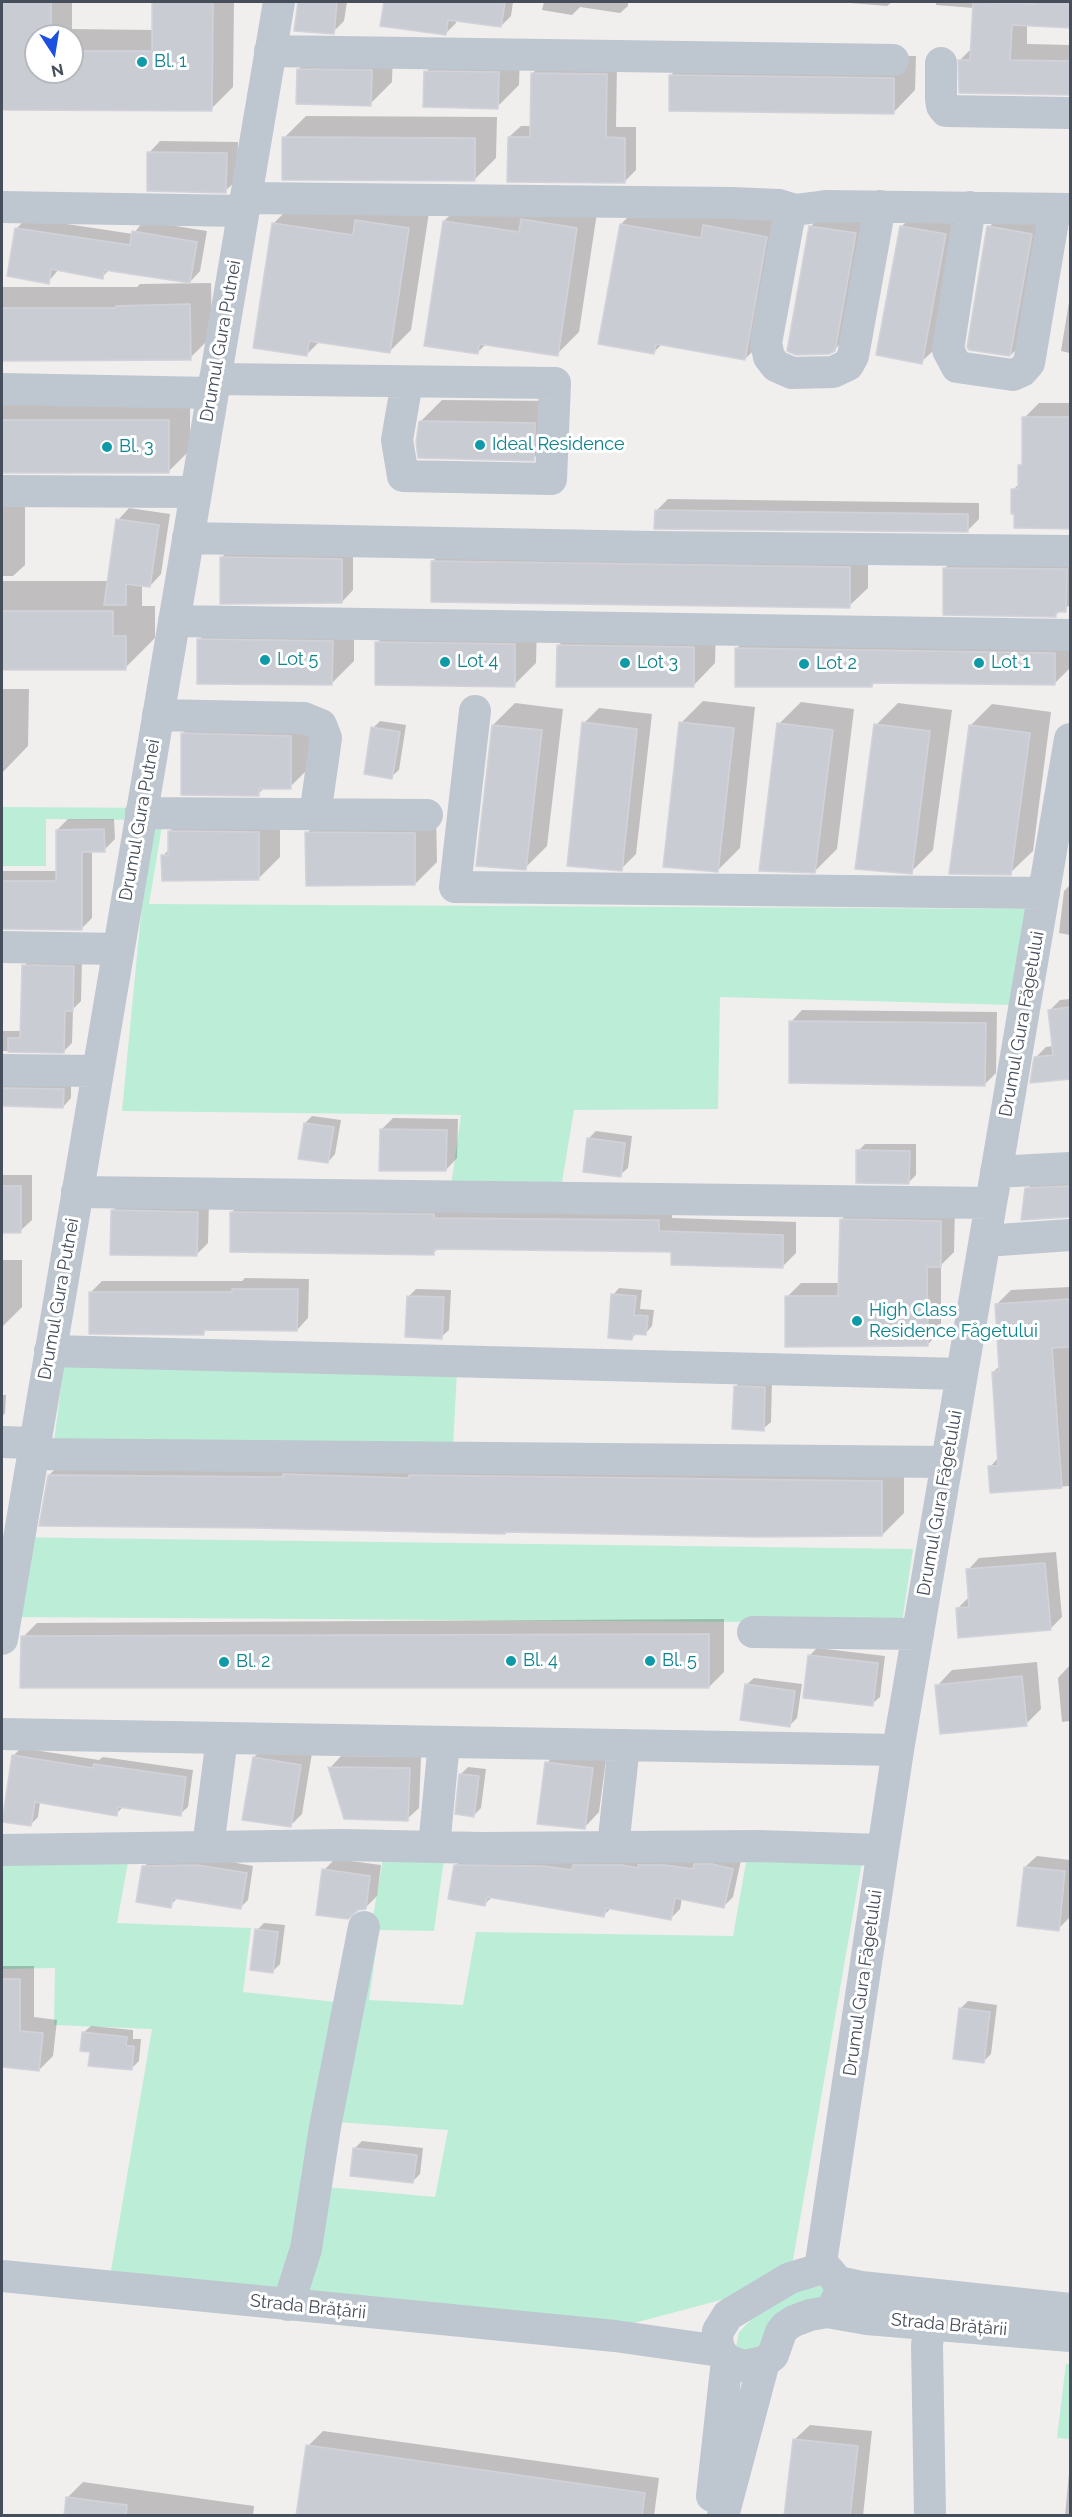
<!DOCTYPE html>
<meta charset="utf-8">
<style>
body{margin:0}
#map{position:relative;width:1072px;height:2517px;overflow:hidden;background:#f1eeee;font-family:Raleway,sans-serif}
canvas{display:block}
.frame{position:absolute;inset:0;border:3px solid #464e5b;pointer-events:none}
.north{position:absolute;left:24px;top:24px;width:60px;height:60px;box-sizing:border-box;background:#fff;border:2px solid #b5b8bd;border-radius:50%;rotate:168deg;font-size:16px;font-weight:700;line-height:24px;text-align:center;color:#464e5b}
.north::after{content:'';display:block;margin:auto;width:21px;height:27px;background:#1b51de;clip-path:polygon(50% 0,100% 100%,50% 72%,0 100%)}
</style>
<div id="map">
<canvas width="1072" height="2517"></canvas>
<div class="frame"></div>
<div class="north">N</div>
</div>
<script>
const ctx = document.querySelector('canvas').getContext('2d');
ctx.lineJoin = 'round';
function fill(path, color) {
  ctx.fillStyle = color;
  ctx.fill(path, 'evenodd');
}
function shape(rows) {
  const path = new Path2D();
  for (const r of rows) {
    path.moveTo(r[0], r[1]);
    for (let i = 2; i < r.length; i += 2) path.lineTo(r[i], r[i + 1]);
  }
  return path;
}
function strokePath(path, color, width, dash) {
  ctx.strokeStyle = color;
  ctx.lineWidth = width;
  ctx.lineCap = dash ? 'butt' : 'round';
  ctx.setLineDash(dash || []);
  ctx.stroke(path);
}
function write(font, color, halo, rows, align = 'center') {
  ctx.font = font + ' Raleway,sans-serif';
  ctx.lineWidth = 6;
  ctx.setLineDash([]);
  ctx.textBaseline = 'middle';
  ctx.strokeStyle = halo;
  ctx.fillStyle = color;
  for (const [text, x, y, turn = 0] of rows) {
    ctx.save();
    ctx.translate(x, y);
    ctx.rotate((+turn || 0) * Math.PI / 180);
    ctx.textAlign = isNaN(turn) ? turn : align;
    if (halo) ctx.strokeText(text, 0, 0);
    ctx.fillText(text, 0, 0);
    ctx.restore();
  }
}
const green = shape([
 [2,807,165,808,149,904,1029,909,1013,1005,720,997,718,1109,574,1110,561,1188,451,1186,461,1115,122,1111,150,820,46,819,46,866,2,866],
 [64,1361,457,1371,453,1448,54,1443],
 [2,1537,913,1549,902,1623,12,1617,2,1580],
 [2,1855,129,1857,117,1923,251,1928,243,1992,336,2002,305,2185,435,2197,448,2130,337,2122,383,1859,444,1859,434,1931,379,1930,369,2000,463,2005,476,1932,733,1936,747,1857,863,1856,793,2260,779,2272,732,2297,623,2326,109,2282,152,2029,54,2025,55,1968,2,1969],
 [822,2286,828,2296,759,2355,736,2347,739,2332,759,2312,786,2296,811,2287],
 [1066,2363,1070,2365,1070,2439,1057,2438]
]);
const shadow = shape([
 [2,2,72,2,72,29,153,30,154,2,234,2,233,87,211,109,2,109],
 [36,36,72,36,72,72,36,72],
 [299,2,347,2,344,21,333,32,296,29],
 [385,2,513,2,511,16,501,26,456,20,456,23,446,33,382,25],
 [544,2,628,2,628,6,620,13,580,7,572,15,542,10],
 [850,2,892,2,887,6,850,3],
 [936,2,1070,2,1070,27,1027,25,1027,44,1070,45,1070,93,960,60,972,48,974,8,936,5],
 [320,48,393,49,392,82,370,104,298,70],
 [448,50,520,51,519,85,497,107,426,72],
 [693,53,916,56,915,90,893,113,671,75],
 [544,62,617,63,616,127,636,127,636,170,624,182,509,137,521,126,532,126,533,73],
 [306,116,497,117,496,158,474,180,284,138],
 [160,141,238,142,237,180,225,191,149,153],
 [466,199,598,206,579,332,557,354,487,343,477,353,444,221],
 [295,202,430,206,411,330,389,352,320,341,306,355,273,224],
 [643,202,788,215,767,337,745,359,662,344,654,352,621,224],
 [826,212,870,218,850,334,834,350,810,227],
 [1004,212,1047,219,1026,339,1011,355,970,349,989,227],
 [913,215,956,223,933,351,921,362,902,226],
 [27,218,133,234,144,221,207,231,200,271,190,282,110,269,102,277,59,269,48,282,17,228],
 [211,283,212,336,190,358,2,359,2,287,137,287,140,284],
 [1070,296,1070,353,1061,351],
 [190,398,190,450,168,472,2,472,2,400],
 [442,400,557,401,555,437,533,459,420,422],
 [1039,403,1070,403,1070,527,1013,490,1019,484,1019,466,1024,461,1024,418],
 [668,499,979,503,979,519,967,531,656,511],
 [2,505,25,506,25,565,13,576,2,576],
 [129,508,170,514,161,574,150,586,142,585,142,606,155,606,155,638,125,668,2,668,2,581,109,581,118,520],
 [452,543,868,549,868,588,849,606,433,561],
 [233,546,353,548,353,590,342,602,222,557],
 [956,557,1070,558,1070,605,1055,615,945,568],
 [221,618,354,620,354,661,332,683,199,640],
 [399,621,537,623,536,663,514,685,377,643],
 [580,624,716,626,715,663,693,686,558,646],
 [759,626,1070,631,1070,668,1054,684,875,682,872,686,737,648],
 [2,689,29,689,28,746,2,773],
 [703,701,755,707,740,848,718,870,681,723],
 [801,702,854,709,837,849,815,871,779,724],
 [515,703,563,709,547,846,525,868,493,725],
 [898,703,952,710,933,850,911,872,876,725],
 [992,704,1051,712,1033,851,1010,873,970,726],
 [599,708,652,714,636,854,621,869,584,723],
 [204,712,312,714,312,765,290,787,265,787,258,794,182,734],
 [380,721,406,725,399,770,391,777,373,728],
 [191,810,280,810,280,857,258,879,163,856,169,849,169,832],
 [329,811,436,811,437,862,415,884,307,833],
 [68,819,114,819,115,839,104,850,92,850,92,918,81,929,2,928,2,871,58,871,57,830],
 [1070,885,1070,935,1059,933,1064,891],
 [32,958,82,959,81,1001,73,1009,72,1043,64,1051,2,1051,2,1031,21,1031,24,966],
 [1070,999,1070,1078,1036,1057,1046,1047,1053,1046,1050,1010,1060,1000],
 [802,1010,997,1012,996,1073,985,1084,791,1022],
 [2,1078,71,1081,71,1098,63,1107,2,1105],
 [312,1116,341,1120,335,1154,328,1162,305,1123],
 [393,1118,458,1119,457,1158,446,1170,381,1130],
 [596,1131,632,1136,628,1168,620,1175,588,1139],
 [865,1144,916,1144,916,1175,909,1182,858,1151],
 [2,1175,32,1175,32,1220,20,1231,2,1231],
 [1070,1177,1070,1216,1027,1189,1037,1179],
 [246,1199,672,1207,672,1218,796,1222,796,1253,782,1267,672,1250,439,1248,433,1253,232,1212],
 [124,1200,209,1201,208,1243,196,1255,112,1211],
 [855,1206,955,1207,954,1252,941,1265,941,1331,927,1345,787,1297,801,1283,840,1283,841,1220],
 [2,1260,22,1260,22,1307,2,1327],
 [245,1278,309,1279,308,1318,297,1330,208,1329,203,1333,91,1292,102,1281,242,1281],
 [1070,1287,1070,1486,992,1491,990,1467,999,1457,993,1372,1000,1366,997,1304,1011,1290],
 [619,1288,642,1290,640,1309,654,1310,652,1326,646,1333,637,1333,632,1338,613,1295],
 [416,1289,451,1290,449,1330,441,1337,409,1296],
 [743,1379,772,1380,771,1422,763,1429,735,1387],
 [2,1395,6,1395,5,1413,2,1417],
 [72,1453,904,1460,904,1513,882,1535,49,1475],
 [1056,1552,1062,1617,1050,1629,958,1608,970,1596,968,1570,979,1558],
 [724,1619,724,1672,709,1687,22,1638,37,1623],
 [817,1648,885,1656,880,1697,872,1704,810,1655],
 [1037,1662,1041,1709,1026,1724,937,1686,952,1670],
 [1070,1665,1070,1721,1062,1722,1058,1678],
 [754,1678,802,1684,797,1718,790,1725,746,1685],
 [266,1746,312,1753,302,1814,290,1826,254,1757],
 [562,1747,607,1753,599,1812,584,1828,547,1763],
 [21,1748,99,1760,103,1757,193,1770,188,1807,180,1814,124,1806,116,1814,40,1802,38,1817,31,1824,13,1756],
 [341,1756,421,1757,419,1808,407,1819,330,1768],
 [468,1767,486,1769,481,1808,474,1815,460,1775],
 [1037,1856,1070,1860,1069,1918,1058,1929,1025,1867],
 [465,1857,741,1860,733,1897,724,1906,682,1898,680,1909,671,1918,612,1907,604,1915,493,1896,485,1904,455,1866],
 [210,1858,253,1866,248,1900,240,1908,178,1897,170,1906,144,1867,151,1859],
 [335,1859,381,1865,377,1896,365,1908,324,1870],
 [264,1923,285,1925,280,1964,273,1971,257,1930],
 [2,1966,34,1966,34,2017,57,2020,53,2056,39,2070,2,2066],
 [968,2001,997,2005,991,2054,984,2061,960,2009],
 [91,2026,133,2030,133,2039,141,2039,139,2061,131,2069,91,2051,83,2033],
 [362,2141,423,2148,420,2174,413,2181,355,2148],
 [810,2425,872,2431,863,2516,786,2516,794,2440],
 [323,2431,659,2478,654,2516,298,2516,308,2446],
 [1070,2462,1070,2516,1065,2516],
 [83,2482,254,2506,253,2516,65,2516,68,2497]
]);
const building = shape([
 [2,2,51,2,51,36,36,36,36,72,72,72,72,51,152,51,152,2,213,2,212,111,2,110,2,2],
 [298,2,337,2,334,34,294,31,298,2],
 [384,2,505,2,501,27,448,20,446,35,380,26,384,2],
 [973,2,1036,4,1036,2,1071,2,1071,28,1012,25,1010,60,1071,61,1071,95,959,93,958,60,970,60,973,2],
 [297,69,372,70,371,106,296,104,297,69],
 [424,71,499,72,498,109,423,107,424,71],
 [531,73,607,74,606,137,625,138,625,183,507,182,508,137,530,137,531,73],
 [669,75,894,78,894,114,669,111,669,75],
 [282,137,475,138,475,181,282,180,282,137],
 [147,152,227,153,226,193,147,191,147,152],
 [521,219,577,228,558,356,479,344,478,354,424,346,443,221,519,232,521,219],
 [355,220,409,228,390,353,309,341,307,356,253,348,272,223,353,235,355,220],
 [620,224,701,238,703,225,767,237,745,360,656,344,654,354,598,344,620,224],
 [809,226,856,233,835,351,829,354,796,355,787,351,809,226],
 [900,226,946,234,922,364,876,355,900,226],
 [987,226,1032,234,1010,356,969,350,967,347,987,226],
 [15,228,130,245,132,231,197,242,190,283,104,270,103,279,51,269,49,284,7,276,15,228],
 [190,304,191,360,2,361,2,308,116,308,116,306,190,304],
 [1022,417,1071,417,1071,529,1014,528,1014,514,1011,514,1011,489,1018,489,1018,465,1022,465,1022,417],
 [2,420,169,420,169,473,2,473,2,420],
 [419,421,535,423,534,461,418,458,416,442,419,421],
 [655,510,968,514,968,532,654,529,655,510],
 [116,519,159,525,150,587,126,584,126,605,104,605,116,519],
 [220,557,342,559,342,603,220,604,220,557],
 [431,561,850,567,850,608,431,602,431,561],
 [943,568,1067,569,1066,612,1056,612,1056,617,943,615,943,568],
 [2,611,113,611,113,636,126,636,126,670,2,670,2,611],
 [197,639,333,641,332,685,197,684,197,639],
 [375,642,515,644,515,687,375,685,375,642],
 [557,645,694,647,694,687,556,687,557,645],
 [735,648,1055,653,1055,685,872,683,872,687,735,687,735,648],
 [582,722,637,729,622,871,567,866,582,722],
 [679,722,734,728,718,872,663,867,679,722],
 [777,723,833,730,815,873,759,871,777,723],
 [874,724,930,731,912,874,855,869,874,724],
 [492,725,542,730,526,870,476,866,492,725],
 [969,725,1030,733,1011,875,949,874,969,725],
 [371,727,400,732,392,779,364,774,371,727],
 [181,733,291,736,291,789,259,789,259,796,181,795,181,733],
 [104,829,105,852,82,852,82,930,2,929,2,881,56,881,56,830,104,829],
 [168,831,259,832,259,880,162,881,161,855,168,855,168,831],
 [305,832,415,833,415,885,306,886,305,832],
 [22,965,74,966,73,1011,65,1011,64,1053,8,1052,8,1038,20,1038,22,965],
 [1071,1007,1071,1079,1030,1083,1034,1057,1053,1055,1048,1010,1071,1007],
 [789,1021,986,1023,985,1086,789,1083,789,1021],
 [2,1088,64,1089,63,1108,2,1106,2,1088],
 [304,1123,334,1127,328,1163,298,1159,304,1123],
 [380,1129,447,1130,446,1171,379,1171,380,1129],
 [587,1138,625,1143,621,1177,583,1172,587,1138],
 [856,1150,910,1151,909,1184,856,1183,856,1150],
 [2,1186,21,1186,21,1233,2,1233,2,1186],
 [1071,1186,1071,1217,1021,1220,1025,1188,1071,1186],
 [111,1210,198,1212,197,1256,110,1255,111,1210],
 [230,1212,434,1214,434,1218,659,1220,659,1231,783,1235,783,1268,671,1265,671,1252,434,1249,434,1255,230,1252,230,1212],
 [840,1219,941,1221,941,1267,927,1267,928,1346,785,1347,785,1296,838,1296,840,1219],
 [232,1289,298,1289,297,1331,204,1330,204,1335,89,1334,89,1292,232,1292,232,1289],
 [611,1294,636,1296,634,1315,648,1316,646,1335,633,1334,632,1340,608,1338,611,1294],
 [407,1296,444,1297,442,1339,405,1337,407,1296],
 [1071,1299,1071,1347,1052,1348,1062,1488,990,1493,988,1466,998,1466,992,1372,999,1371,995,1304,1071,1299],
 [734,1386,765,1387,764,1431,732,1429,734,1386],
 [283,1474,409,1478,409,1475,882,1481,882,1536,757,1537,505,1532,505,1534,255,1528,39,1526,48,1475,283,1477,283,1474],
 [1045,1563,1051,1630,958,1638,956,1608,969,1607,966,1569,1045,1563],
 [709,1634,709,1688,20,1688,21,1636,709,1634],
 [808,1655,878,1663,873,1706,803,1698,808,1655],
 [1022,1676,1027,1726,940,1734,935,1685,1022,1676],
 [745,1684,795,1691,790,1727,740,1720,745,1684],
 [12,1755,93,1768,94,1764,186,1777,181,1816,118,1807,117,1816,35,1802,31,1826,2,1822,12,1755],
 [253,1757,301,1765,291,1827,242,1820,253,1757],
 [545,1762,593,1768,585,1829,537,1824,545,1762],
 [328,1767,410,1768,408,1821,344,1819,328,1767],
 [459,1774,479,1776,474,1817,455,1814,459,1774],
 [694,1864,712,1864,733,1869,724,1908,675,1898,671,1920,606,1908,604,1917,487,1897,485,1906,448,1899,454,1865,543,1866,572,1870,573,1865,622,1865,638,1868,638,1865,665,1865,693,1869,694,1864],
 [197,1865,247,1873,241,1909,173,1898,171,1908,136,1902,142,1866,197,1865],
 [1024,1867,1065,1871,1059,1931,1017,1926,1024,1867],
 [322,1869,370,1876,366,1909,358,1910,348,1919,316,1915,322,1869],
 [255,1929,278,1932,273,1973,250,1970,255,1929],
 [2,1979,20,1979,20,2031,43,2033,39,2071,2,2067,2,1979],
 [959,2008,990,2012,984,2063,953,2059,959,2008],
 [82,2032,127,2037,126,2046,134,2046,132,2070,88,2066,90,2052,80,2051,82,2032],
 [353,2148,417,2155,413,2183,350,2176,353,2148],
 [793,2439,858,2446,850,2516,784,2516,793,2439],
 [306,2445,645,2493,642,2516,296,2516,306,2445],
 [66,2497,127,2505,126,2516,64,2516,66,2497]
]);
const minor = shape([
 [270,51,893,60],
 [941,63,941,99,942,106,946,111,1070,113],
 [246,198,732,203,779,205,795,210,826,206,1070,209],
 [2,207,243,211],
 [970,207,948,350,957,367,1013,375,1022,371,1029,363,1055,209],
 [795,210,789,218,766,343,769,357,776,366,792,373,833,372,848,365,853,356,880,206],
 [215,379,555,383,551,479,403,476,397,440,407,382],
 [2,389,212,393],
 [2,491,196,492],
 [188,538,653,547,1070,551],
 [174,621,1070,635],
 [475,711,455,887,1044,893],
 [158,715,304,718,321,725,326,738,315,815],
 [141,813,427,815],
 [2,947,118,949],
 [2,1070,98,1071],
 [996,1172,1070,1168],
 [77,1192,991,1203],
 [985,1241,1070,1235],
 [50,1351,962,1374],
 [2,1442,35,1443],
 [33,1454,947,1462],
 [753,1632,918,1634],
 [2,1639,279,2],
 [2,1734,898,1750],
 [208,1847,222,1738],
 [434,1847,444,1742],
 [613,1847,624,1745],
 [2,1850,344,1845,482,1848,758,1846,882,1850],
 [820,2269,898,1750,1070,739],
 [820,2269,828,2270,838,2282,840,2293,833,2307,827,2312,810,2315,794,2321,786,2326,781,2332,773,2355,764,2362,743,2366,727,2360,720,2351,717,2341,718,2331,728,2315,790,2278,820,2269],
 [2,2276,615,2336,720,2351],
 [838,2282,861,2287,1070,2309],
 [288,2305,306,2249,325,2127,364,1927],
 [827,2312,867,2319,1070,2336],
 [930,2324,927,2345,930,2516],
 [712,2496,727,2360],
 [723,2516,764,2362]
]);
const markers = [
 [142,62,6,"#0f9aa8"],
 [480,445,6,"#0f9aa8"],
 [107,447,6,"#0f9aa8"],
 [265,660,6,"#0f9aa8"],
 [445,662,6,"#0f9aa8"],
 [625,663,6,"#0f9aa8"],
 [979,663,6,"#0f9aa8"],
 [804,664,6,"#0f9aa8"],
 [857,1321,6,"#0f9aa8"],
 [511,1661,6,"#0f9aa8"],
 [650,1661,6,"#0f9aa8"],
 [224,1662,6,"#0f9aa8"]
];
const cultureNames = [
 ["Bl. 1",154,62],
 ["Ideal Residence",492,445],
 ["Bl. 3",119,447],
 ["Lot 5",277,660],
 ["Lot 4",457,662],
 ["Lot 3",637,663],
 ["Lot 1",991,663],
 ["Lot 2",816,664],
 ["High Class",869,1311],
 ["Residence Făgetului",869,1332],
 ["Bl. 4",523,1661],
 ["Bl. 5",662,1661],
 ["Bl. 2",236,1662]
];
const streetNames = [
 ["Drumul Gura Putnei",221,341,-80],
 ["Drumul Gura Putnei",140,820,-80],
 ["Drumul Gura Făgetului",1022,1024,-80],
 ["Drumul Gura Putnei",59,1299,-80],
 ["Drumul Gura Făgetului",940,1503,-80],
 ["Drumul Gura Făgetului",863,1983,-82],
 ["Strada Brățării",308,2307,6],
 ["Strada Brățării",949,2325,5]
];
fill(green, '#bceed7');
fill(shadow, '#0003');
fill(building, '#caccd4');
strokePath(building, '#d2d3da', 1.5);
strokePath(minor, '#bec6d0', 32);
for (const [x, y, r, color] of markers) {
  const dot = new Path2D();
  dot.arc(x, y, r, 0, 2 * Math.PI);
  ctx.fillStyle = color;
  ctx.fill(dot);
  strokePath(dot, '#fff', 2);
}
write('18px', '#0d838f', '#fff', cultureNames, 'left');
write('18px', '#464e5b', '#fff', streetNames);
</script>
